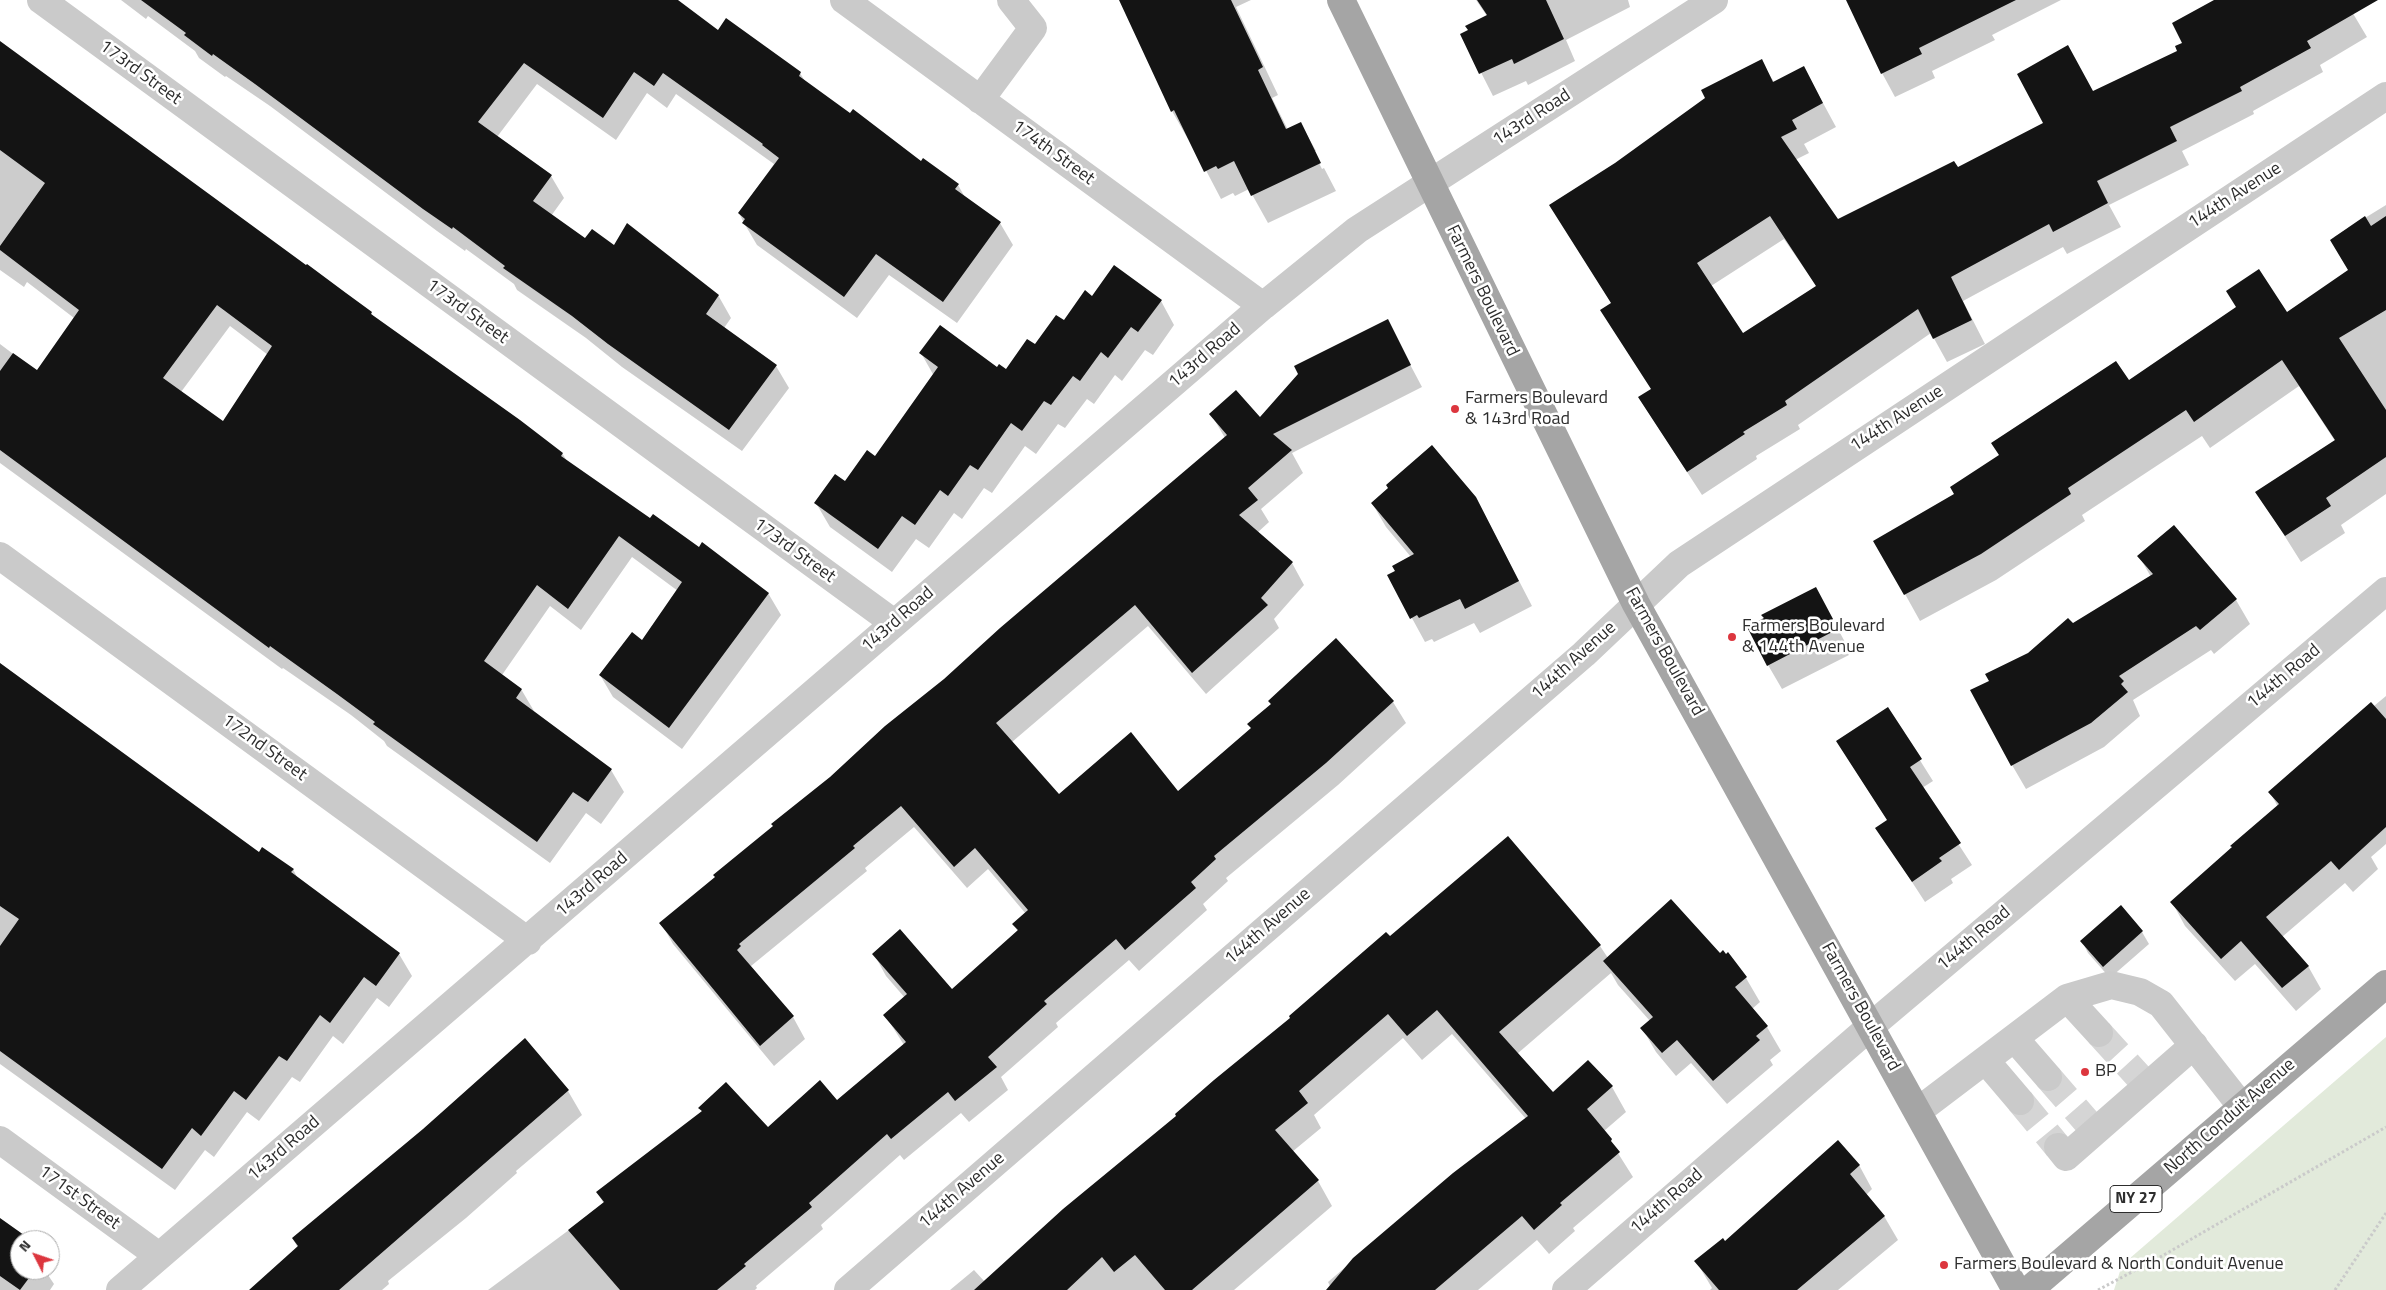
<!DOCTYPE html>
<style>
body{margin:0}
#map{position:relative;width:2386px;height:1290px;overflow:hidden;background:#fff;font-family:"Titillium Web",sans-serif}
canvas{display:block}
.north{position:absolute;left:10px;top:1230px;width:50px;height:50px;box-sizing:border-box;background:#fff;border:1px solid #ababab;border-radius:50%;rotate:311deg;font-size:14px;font-weight:700;line-height:20px;text-align:center;color:#2d2d2d}
.north::after{content:'';display:block;margin:auto;width:18px;height:22px;background:#dc363e;clip-path:polygon(50% 0,100% 100%,50% 72%,0 100%)}
</style>
<div id="map">
<canvas width="2386" height="1290"></canvas>
<div class="north">N</div>
</div>
<script>
const ctx = document.querySelector('canvas').getContext('2d');
ctx.lineJoin = 'round';
function fill(path, color) {
  ctx.fillStyle = color;
  ctx.fill(path, 'evenodd');
}
function shape(rows) {
  const path = new Path2D();
  for (const r of rows) {
    path.moveTo(r[0], r[1]);
    for (let i = 2; i < r.length; i += 2) path.lineTo(r[i], r[i + 1]);
  }
  return path;
}
function strokePath(path, color, width, dash) {
  ctx.strokeStyle = color;
  ctx.lineWidth = width;
  ctx.lineCap = dash ? 'butt' : 'round';
  ctx.setLineDash(dash || []);
  ctx.stroke(path);
}
function write(font, color, halo, rows, align = 'center') {
  ctx.font = font + ' "Titillium Web",sans-serif';
  ctx.lineWidth = 5;
  ctx.setLineDash([]);
  ctx.textBaseline = 'middle';
  ctx.strokeStyle = halo;
  ctx.fillStyle = color;
  for (const [text, x, y, turn = 0] of rows) {
    ctx.save();
    ctx.translate(x, y);
    ctx.rotate((+turn || 0) * Math.PI / 180);
    ctx.textAlign = isNaN(turn) ? turn : align;
    if (halo) ctx.strokeText(text, 0, 0);
    ctx.fillText(text, 0, 0);
    ctx.restore();
  }
}
const green = shape([
 [2386,1037,2386,1290,2114,1290,2122,1265]
]);
const shadow = shape([
 [121,0,667,0,718,31,800,73,806,83,921,163,958,185,966,199,1000,223,1013,245,957,323,889,275,857,318,757,245,744,223,739,213,774,164,676,94,667,108,647,93,616,140,537,84,497,137,551,176,564,198,551,216,585,240,614,246,718,295,731,318,724,328,776,366,789,388,742,451,622,367,586,338,517,290,514,284,466,249,465,251,437,231,270,106,226,76,225,77,199,58,195,51,148,16,146,19],
 [1121,0,1251,0,1236,7,1278,95,1272,98,1288,130,1301,124,1316,151,1313,151,1322,169,1324,168,1336,191,1268,223,1249,189,1235,196,1233,193,1221,199,1189,138,1188,139,1172,111],
 [1476,0,1628,0,1630,7,1566,40,1575,61,1528,85,1526,81,1493,96,1462,35,1487,16],
 [1862,0,2061,0,1992,35,1995,40,1932,71,1935,78,1895,97,1882,73],
 [2220,0,2345,0,2367,37,2320,65,2323,72,2253,111,2254,114,2182,151,2189,165,2109,205,2121,227,2067,254,2063,247,1963,301,1985,344,1947,362,1931,333,1798,425,1800,429,1756,456,1757,459,1702,495,1639,398,1652,390,1612,304,1550,205,1615,164,1761,61,1774,82,1804,68,1836,127,1804,144,1809,153,1795,160,1838,221,1957,169,2045,123,2093,93,2179,52],
 [1784,239,1817,287,1743,335,1711,286],
 [0,51,371,313,374,317,562,453,567,461,651,520,768,593,781,615,682,749,613,697,600,675,642,642,678,591,632,557,581,630,550,606,502,675,521,689,534,711,611,770,624,792,601,824,586,813,550,863,387,746,384,741,351,715,283,668,282,669,0,463,0,344,37,372,74,318,27,282,24,287,0,270],
 [230,326,268,355,223,423,181,392],
 [2386,205,2386,494,2341,525,2345,533,2301,562,2257,492,2335,441,2299,386,2210,448,2202,436,2082,515,2085,521,1996,580,1920,621,1905,594,1955,494,2129,381,2286,313,2349,271,2334,237],
 [1092,297,1161,301,1174,325,1153,355,1145,350,1122,381,1115,375,1094,404,1087,399,1065,428,1058,424,1036,454,1025,446,992,493,984,488,962,519,954,513,929,548,916,539,892,572,830,527,816,503,845,483,875,457,934,376,921,353,1006,371],
 [1387,321,1422,387,1292,453,1303,473,1261,509,1269,522,1257,533,1292,563,1304,585,1274,619,1279,628,1206,694,1148,626,1012,742,1059,796,1178,792,1252,729,1249,725,1393,702,1406,723,1338,785,1226,878,1228,881,1203,904,1207,910,1139,971,1129,960,1056,1023,1058,1027,1001,1077,1008,1090,969,1122,961,1113,904,1160,900,1155,821,1225,823,1229,756,1286,757,1288,755,1290,488,1290,604,1204,598,1193,702,1112,700,1108,767,1129,837,1102,904,1045,885,1015,905,998,886,976,874,954,952,991,1018,932,1014,925,1026,914,988,869,967,888,914,827,865,868,867,871,751,966,793,1017,805,1039,774,1066,673,944,661,923,716,878,1225,438,1211,414,1260,419],
 [1372,503,1489,523,1532,606,1480,633,1474,623,1434,642,1432,639,1425,642,1389,576,1411,557,1386,527],
 [2139,556,2236,600,2250,624,2214,654,2211,650,2133,700,2140,716,2104,747,2026,789,2012,765,1990,682,2028,654,2151,577],
 [1816,588,1846,644,1844,645,1849,655,1782,689,1768,665],
 [0,663,259,854,293,869,298,879,399,954,412,976,389,1007,377,998,343,1044,333,1036,300,1082,292,1077,259,1121,247,1112,214,1157,205,1150,175,1190,0,1064],
 [2386,696,2386,844,2371,857,2378,869,2353,892,2345,883,2282,937,2308,966,2321,989,2296,1011,2255,964,2235,981,2185,926,2172,902,2278,807,2270,792],
 [1887,708,1933,781,1922,788,1972,865,1951,879,1953,883,1925,902,1877,828,1888,821,1850,762],
 [1508,838,1600,946,1608,958,1720,955,1746,978,1760,1002,1752,1009,1767,1027,1781,1051,1770,1060,1773,1065,1727,1104,1691,1063,1676,1076,1656,1052,1642,1028,1650,1021,1618,985,1611,973,1517,1054,1553,1094,1612,1087,1626,1112,1604,1131,1633,1177,1573,1228,1575,1231,1549,1254,1537,1240,1478,1290,1332,1290,1328,1282,1454,1174,1526,1119,1452,1034,1422,1060,1403,1038,1314,1115,1321,1128,1292,1152,1318,1181,1332,1206,1234,1290,950,1290,974,1270,985,1282],
 [2121,907,2142,932,2149,944,2110,978,2088,953,2082,941],
 [525,1040,568,1091,582,1115,516,1171,517,1173,466,1218,388,1281,389,1284,382,1290,251,1290,298,1248,293,1239,424,1129],
 [1859,1165,1872,1189,1866,1195,1884,1216,1898,1240,1838,1290,1710,1290,1712,1288,1696,1261],
 [0,1220,28,1240,20,1240,20,1270,50,1270,50,1267,52,1270,48,1275,54,1284,50,1290,0,1290]
]);
const building = shape([
 [141,0,678,0,718,30,726,18,801,72,799,76,850,113,853,109,921,161,923,158,959,184,955,189,1001,222,943,302,876,254,844,297,742,223,745,219,738,213,779,158,762,145,763,144,663,73,654,86,634,72,603,118,524,63,478,122,552,175,533,201,585,238,592,229,614,245,627,223,719,295,706,314,777,365,729,430,608,344,572,316,503,268,505,266,453,227,452,229,423,209,255,84,213,54,212,56,184,35,186,33],
 [1119,0,1231,0,1263,67,1258,70,1286,129,1301,122,1321,163,1251,196,1234,161,1218,169,1216,166,1204,172,1174,110,1171,112],
 [1477,0,1546,0,1564,39,1514,64,1512,59,1479,74,1460,34,1468,30,1465,26,1487,15],
 [1846,0,2016,0,1919,48,1922,54,1881,74],
 [2214,0,2378,0,2307,41,2311,48,2240,87,2242,91,2170,127,2177,141,2097,181,2108,203,2053,232,2049,224,1951,277,1972,320,1933,339,1918,309,1785,401,1787,405,1743,432,1745,434,1687,472,1638,397,1651,389,1600,310,1611,303,1549,205,1615,163,1705,98,1701,90,1762,59,1773,82,1804,66,1823,103,1792,120,1797,129,1781,137,1838,219,1954,161,1958,167,2043,123,2017,74,2068,45,2093,91,2177,51,2175,46,2182,43,2172,23],
 [1770,216,1816,286,1743,333,1697,263],
 [0,41,306,265,307,264,346,293,372,312,371,314,520,420,563,453,561,456,650,518,653,514,699,547,702,542,769,593,669,728,599,675,632,632,642,640,682,582,619,536,568,609,537,585,484,661,522,689,516,698,612,769,588,802,573,792,537,842,373,724,375,722,337,694,270,646,269,648,0,450,0,371,13,353,37,370,79,310,0,250,0,246,45,183,0,150],
 [217,305,272,346,223,421,163,378],
 [2365,216,2371,226,2386,216,2386,310,2339,338,2386,410,2386,457,2326,498,2331,506,2285,536,2255,492,2335,440,2282,360,2194,422,2186,410,2068,488,2071,494,1981,554,1904,595,1873,541,1954,494,1950,487,1999,455,1991,443,2116,361,2129,380,2236,307,2226,291,2259,269,2287,312,2348,270,2330,240],
 [1114,265,1162,300,1138,332,1131,327,1108,358,1101,352,1080,381,1073,376,1051,405,1044,401,1022,431,1011,423,978,470,970,465,948,496,940,490,915,525,902,516,878,549,814,503,835,474,845,481,867,450,875,456,938,367,919,353,940,325,997,367,999,364,1006,369,1027,339,1035,344,1056,315,1064,320,1085,290,1092,296],
 [1388,319,1411,365,1273,434,1292,450,1248,488,1258,500,1239,515,1293,562,1261,598,1268,605,1192,673,1135,605,996,723,1059,794,1131,732,1178,791,1251,728,1247,724,1271,704,1268,701,1336,638,1394,701,1326,763,1214,856,1216,859,1191,882,1196,888,1125,950,1116,939,1044,1001,1047,1004,988,1057,997,1067,955,1101,948,1092,891,1139,887,1134,809,1203,812,1207,744,1264,746,1266,717,1290,620,1290,568,1230,604,1202,596,1192,702,1111,698,1108,726,1082,768,1127,820,1080,837,1100,906,1042,883,1015,907,994,872,954,900,929,952,989,1018,930,1012,924,1028,910,975,848,954,867,901,806,853,846,855,848,739,944,741,946,737,950,794,1016,760,1046,659,923,715,877,713,875,773,826,771,824,830,777,885,726,944,679,1000,628,1227,435,1209,414,1236,390,1260,417,1298,374,1294,366],
 [1432,445,1476,497,1519,581,1465,609,1460,599,1419,618,1417,615,1410,619,1387,575,1395,571,1392,566,1414,554,1371,503,1388,488,1386,485],
 [2174,525,2237,599,2200,630,2196,626,2119,676,2124,681,2121,684,2128,692,2091,723,2011,766,1970,690,1989,681,1985,674,2028,653,2068,618,2073,623,2153,574,2137,556],
 [1816,587,1833,619,1831,621,1836,630,1767,666,1747,627,1764,618,1761,615],
 [0,663,259,852,262,847,294,869,291,872,400,953,376,986,364,977,330,1023,320,1015,287,1061,279,1056,246,1100,234,1091,201,1136,192,1128,162,1169,0,1051,0,946,19,919,0,906],
 [2371,702,2386,719,2386,827,2339,870,2331,861,2266,917,2309,966,2282,988,2241,941,2221,959,2170,902,2232,847,2230,846,2279,804,2268,792],
 [1888,707,1922,759,1910,767,1961,843,1939,858,1942,861,1912,882,1875,828,1887,820,1836,741],
 [1508,836,1601,945,1499,1032,1553,1092,1588,1060,1613,1086,1587,1109,1612,1139,1611,1141,1620,1152,1560,1203,1562,1205,1534,1230,1522,1216,1435,1290,1326,1290,1353,1258,1453,1173,1528,1116,1437,1010,1407,1036,1388,1014,1299,1091,1308,1103,1275,1130,1319,1180,1192,1290,1165,1290,1135,1255,1114,1272,1102,1257,1067,1290,974,1290,1063,1209,1176,1116,1175,1114,1214,1080,1290,1018,1289,1016,1386,932,1390,936],
 [1671,899,1720,953,1723,950,1726,954,1728,952,1747,977,1735,987,1768,1026,1756,1036,1760,1040,1713,1081,1677,1040,1662,1053,1640,1028,1653,1017,1603,961],
 [2121,905,2143,931,2103,967,2080,941],
 [525,1038,569,1090,339,1290,249,1290,298,1246,292,1238,423,1129],
 [1838,1140,1860,1165,1850,1174,1885,1216,1797,1290,1719,1290,1694,1261,1723,1238,1725,1241],
 [0,1218,31,1240,20,1240,20,1270,35,1270,20,1290,0,1276]
]);
const minorTunnel = shape([
 [2099,1033,2140,1078],
 [2048,1077,2087,1122],
 [2020,1101,2058,1147]
]);
const path = shape([
 [2098,1290,2162,1256,2386,1127],
 [2335,1290,2386,1213]
]);
const minor = shape([
 [41,0,894,623],
 [844,0,1263,306],
 [980,100,1033,28,1011,0],
 [0,556,528,941],
 [2067,998,2099,1033],
 [2015,1039,2048,1077],
 [1986,1061,2020,1101],
 [1918,1111,2067,998,2111,985,2140,992,2161,1004,2242,1107],
 [0,1140,159,1256],
 [2058,1147,2066,1157,2194,1045],
 [120,1290,1263,306,1357,230,1714,0],
 [848,1290,1584,654,1679,564,2386,96],
 [1566,1290,1871,1026,2386,591]
]);
const major = shape([
 [1341,0,1636,604,2016,1290],
 [2029,1290,2386,984]
]);
const markers = [
 [1455,409,5,"#dc363e"],
 [1732,637,5,"#dc363e"],
 [2085,1072,5,"#dc363e"],
 [1944,1265,5,"#dc363e"]
];
const shields = [
 [2136,1199,52]
];
const shieldNames = [
 ["NY 27",2136,1199]
];
const streetNames = [
 ["173rd Street",140,73,36],
 ["143rd Road",1532,118,-33],
 ["174th Street",1053,153,36],
 ["144th Avenue",2235,196,-33],
 ["Farmers Boulevard",1482,291,64],
 ["173rd Street",467,312,36],
 ["143rd Road",1205,356,-41],
 ["144th Avenue",1897,419,-33],
 ["173rd Street",794,551,36],
 ["143rd Road",898,620,-41],
 ["Farmers Boulevard",1664,652,61],
 ["144th Avenue",1574,661,-42],
 ["144th Road",2284,677,-40],
 ["172nd Street",264,748,36],
 ["143rd Road",592,885,-41],
 ["144th Avenue",1268,927,-41],
 ["144th Road",1974,939,-40],
 ["Farmers Boulevard",1860,1007,61],
 ["North Conduit Avenue",2230,1117,-41],
 ["143rd Road",284,1149,-41],
 ["144th Avenue",962,1191,-41],
 ["171st Street",79,1198,36],
 ["144th Road",1667,1202,-41]
];
const poiNames = [
 ["Farmers Boulevard",1465,399],
 ["& 143rd Road",1465,420],
 ["Farmers Boulevard",1742,627],
 ["& 144th Avenue",1742,648],
 ["BP",2095,1072],
 ["Farmers Boulevard & North Conduit Avenue",1954,1265]
];
fill(green, '#e2eadb');
fill(shadow, '#0003');
fill(building, '#141414');
strokePath(minorTunnel, '#d5d5d5', 28, [28, 14]);
strokePath(path, '#cacaca', 3, [2.5, 2.5]);
strokePath(minor, '#cacaca', 28);
strokePath(major, '#a5a5a5', 28);
for (const [x, y, r, color] of markers) {
  const dot = new Path2D();
  dot.arc(x, y, r, 0, 2 * Math.PI);
  ctx.fillStyle = color;
  ctx.fill(dot);
  strokePath(dot, '#fff', 2);
}
for (const [x, y, w] of shields) {
  const box = new Path2D();
  box.roundRect(x - w / 2, y - 13.5, w, 27, 4);
  ctx.fillStyle = '#fff';
  ctx.fill(box);
  strokePath(box, '#2d2d2d', 1);
}
write('bold 16px', '#2d2d2d', null, shieldNames);
write('18px', '#2d2d2d', '#fff', streetNames);
write('18px', '#2d2d2d', '#fff', poiNames, 'left');
</script>
